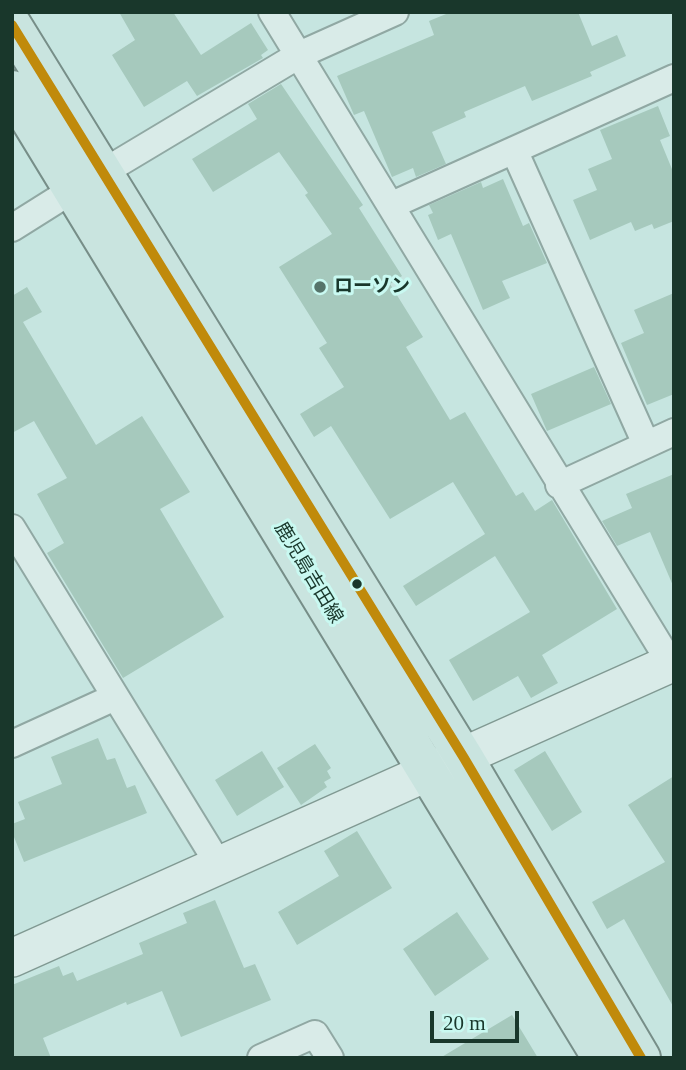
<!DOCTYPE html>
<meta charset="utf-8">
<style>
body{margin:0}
#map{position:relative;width:686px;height:1070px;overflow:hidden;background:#c6e5e0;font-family:"Times New Roman",serif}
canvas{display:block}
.frame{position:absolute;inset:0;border:14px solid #19372b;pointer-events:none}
.scale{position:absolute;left:430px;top:1011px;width:89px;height:32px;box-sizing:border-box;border:4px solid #19372b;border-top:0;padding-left:9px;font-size:21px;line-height:24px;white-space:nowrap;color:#19372b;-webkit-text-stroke:5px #c9f9f1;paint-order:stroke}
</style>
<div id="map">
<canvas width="686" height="1070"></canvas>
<div class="frame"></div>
<div class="scale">20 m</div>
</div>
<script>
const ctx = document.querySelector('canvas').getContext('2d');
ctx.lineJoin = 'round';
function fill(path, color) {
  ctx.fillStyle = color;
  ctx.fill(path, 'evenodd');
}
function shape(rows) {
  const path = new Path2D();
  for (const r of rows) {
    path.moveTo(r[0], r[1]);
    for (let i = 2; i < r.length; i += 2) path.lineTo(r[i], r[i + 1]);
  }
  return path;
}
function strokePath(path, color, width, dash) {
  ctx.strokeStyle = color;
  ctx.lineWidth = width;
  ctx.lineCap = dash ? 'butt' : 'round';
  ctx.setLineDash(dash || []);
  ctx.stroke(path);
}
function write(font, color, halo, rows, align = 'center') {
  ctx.font = font + ' "Times New Roman","Noto Sans JP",serif';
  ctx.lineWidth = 6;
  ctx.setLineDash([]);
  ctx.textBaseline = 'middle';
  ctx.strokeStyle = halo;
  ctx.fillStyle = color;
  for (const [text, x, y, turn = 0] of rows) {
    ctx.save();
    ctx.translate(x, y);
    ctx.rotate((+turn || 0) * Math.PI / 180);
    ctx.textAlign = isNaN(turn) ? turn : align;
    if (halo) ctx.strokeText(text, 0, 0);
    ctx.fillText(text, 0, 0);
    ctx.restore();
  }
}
const building = shape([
 [119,12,173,12,201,55,251,23,268,50,261,55,263,58,197,96,187,81,144,107,112,55,135,40],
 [451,12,578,12,592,46,617,35,626,56,590,72,592,76,532,101,525,86,464,112,466,117,432,132,446,164,416,177,413,168,392,177,364,111,354,115,337,76,434,35,429,21],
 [281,84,363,205,359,208,402,276,390,284,423,337,406,347,450,420,465,412,516,496,523,492,535,511,552,500,617,609,542,655,558,683,531,698,518,676,473,701,449,660,530,612,495,556,416,606,403,586,485,534,453,482,390,519,331,426,314,437,300,414,344,387,319,348,327,343,279,267,332,234,305,195,308,193,279,152,213,192,192,159,257,119,248,104],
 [658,106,670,136,660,140,674,174,674,221,654,229,652,224,635,231,631,222,590,240,573,200,597,190,588,169,612,159,600,130],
 [503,179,523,226,529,223,547,263,502,281,510,298,483,310,451,234,438,240,428,215,433,213,429,205,481,182,483,188],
 [27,287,42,312,23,322,96,445,142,416,190,492,160,509,224,617,123,678,47,553,64,543,37,494,67,478,34,421,12,433,12,296],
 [674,293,674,394,647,405,621,343,644,333,634,310],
 [594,367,611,404,547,431,531,394],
 [674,474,674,588,650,532,617,546,602,521,632,508,626,494],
 [98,738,107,760,115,758,127,788,135,785,147,813,24,862,12,832,12,824,25,819,18,802,62,784,51,757],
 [315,744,331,768,327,771,331,778,324,782,327,787,301,805,277,768],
 [262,751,284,787,237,816,215,780],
 [545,751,582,812,552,831,514,770],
 [674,776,674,1008,624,919,607,929,592,902,665,862,628,805],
 [357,831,392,888,297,945,278,912,339,876,324,851],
 [215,900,244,968,255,964,271,1000,181,1037,162,991,127,1005,126,1002,43,1038,51,1058,12,1058,12,985,59,966,63,976,73,972,77,981,143,954,139,943,187,923,183,913],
 [457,912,489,959,435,996,403,949],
 [512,1015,538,1058,440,1058]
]);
const street = shape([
 [272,12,671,664],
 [514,150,646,444],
 [102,173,299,55,395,12],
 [392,205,674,78],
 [12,228,74,189],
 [559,485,674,432],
 [12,528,219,865],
 [12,744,115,697],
 [261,1058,315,1034,330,1058]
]);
const secondary = shape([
 [12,958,674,662]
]);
const primary = shape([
 [12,25,464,758,641,1058],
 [12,90,602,1058]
]);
const bus1 = shape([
 [12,25,464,758,641,1058]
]);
const markers = [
 [320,287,7,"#56746a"],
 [357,584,6,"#19372b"]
];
const poiNames = [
 ["ローソン",334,287]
];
const streetNames = [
 ["鹿児島吉田線",308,573,59]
];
fill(building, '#a6c9bd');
strokePath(street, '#90a8a3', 30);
strokePath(secondary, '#809992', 40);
strokePath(primary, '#778e88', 42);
strokePath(street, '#d9ebe8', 26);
strokePath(secondary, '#d9ebe8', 37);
strokePath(primary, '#c9e4df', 38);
strokePath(bus1, '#c08a0b', 10);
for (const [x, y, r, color] of markers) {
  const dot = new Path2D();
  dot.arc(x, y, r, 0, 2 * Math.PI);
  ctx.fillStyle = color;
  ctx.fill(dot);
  strokePath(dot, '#c9f9f1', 2.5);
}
write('bold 19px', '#19372b', '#c9f9f1', poiNames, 'left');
write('19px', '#19372b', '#c9f9f1', streetNames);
</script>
